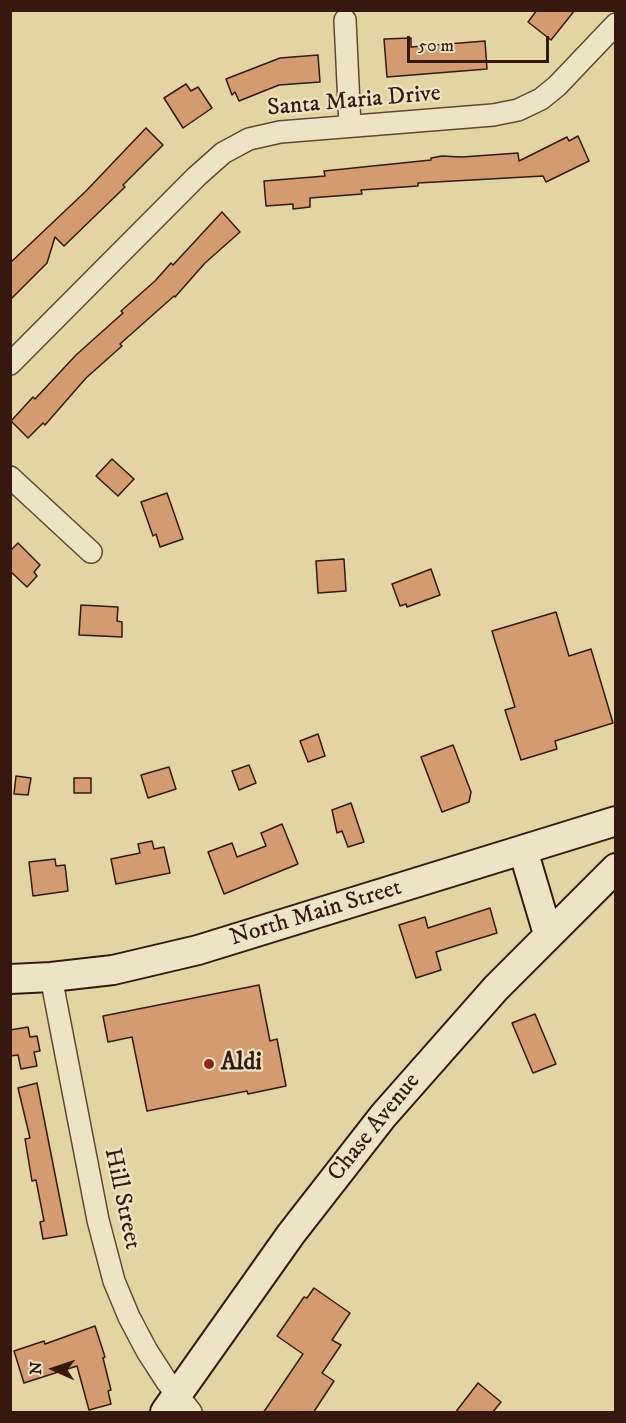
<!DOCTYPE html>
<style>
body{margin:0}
#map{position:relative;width:626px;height:1423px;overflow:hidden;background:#e3d5a3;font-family:"IM FELL DW Pica",serif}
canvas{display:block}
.frame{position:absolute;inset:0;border:12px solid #35190f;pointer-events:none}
.north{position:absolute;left:24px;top:1339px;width:60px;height:60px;-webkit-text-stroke:4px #ede4c3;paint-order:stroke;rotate:273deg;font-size:16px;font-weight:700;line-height:24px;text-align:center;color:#35190f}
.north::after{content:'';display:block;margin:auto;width:21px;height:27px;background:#35190f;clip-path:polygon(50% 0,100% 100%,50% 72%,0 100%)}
.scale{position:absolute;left:407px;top:36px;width:142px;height:27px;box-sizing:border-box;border:3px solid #35190f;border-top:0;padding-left:8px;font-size:18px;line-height:21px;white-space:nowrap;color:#35190f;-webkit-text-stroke:4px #ede4c3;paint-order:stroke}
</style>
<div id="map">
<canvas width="626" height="1423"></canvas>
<div class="frame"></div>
<div class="north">N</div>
<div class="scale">50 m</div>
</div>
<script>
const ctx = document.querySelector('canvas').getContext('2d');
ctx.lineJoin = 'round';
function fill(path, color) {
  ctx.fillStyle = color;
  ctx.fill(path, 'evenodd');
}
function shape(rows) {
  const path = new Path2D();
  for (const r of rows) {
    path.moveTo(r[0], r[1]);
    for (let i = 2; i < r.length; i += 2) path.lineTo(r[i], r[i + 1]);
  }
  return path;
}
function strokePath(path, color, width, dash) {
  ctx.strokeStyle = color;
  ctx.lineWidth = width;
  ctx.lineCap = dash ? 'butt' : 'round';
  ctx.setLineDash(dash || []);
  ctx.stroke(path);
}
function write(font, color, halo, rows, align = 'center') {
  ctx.font = font + ' "IM FELL DW Pica",serif';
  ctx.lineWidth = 4.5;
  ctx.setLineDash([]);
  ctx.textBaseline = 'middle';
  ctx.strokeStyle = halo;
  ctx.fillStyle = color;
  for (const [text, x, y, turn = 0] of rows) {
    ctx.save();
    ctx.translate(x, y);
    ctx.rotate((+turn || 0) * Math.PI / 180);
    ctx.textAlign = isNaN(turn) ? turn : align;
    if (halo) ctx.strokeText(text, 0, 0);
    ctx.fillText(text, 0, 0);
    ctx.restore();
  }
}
const building = shape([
 [537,10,575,10,551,40,528,22,537,10],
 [411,38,411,47,485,41,487,69,387,77,384,39,411,38],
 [318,55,320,82,279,85,239,101,235,92,232,95,226,79,280,58,318,55],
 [186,84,191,91,198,87,212,108,183,128,164,98,186,84],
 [146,128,163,145,123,185,125,187,64,246,55,237,47,263,10,300,10,263,86,191,146,128],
 [578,136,589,161,546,182,543,176,418,183,418,186,361,190,362,194,310,198,310,207,293,209,293,204,266,206,264,181,325,176,324,171,431,160,431,158,442,156,462,157,518,153,519,161,567,137,569,141,578,136],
 [222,212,240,232,205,263,175,297,174,296,120,344,122,346,86,378,45,425,43,423,28,438,11,421,33,397,35,399,76,355,123,313,121,311,155,281,171,263,173,265,222,212],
 [112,459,134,479,118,496,96,476,112,459],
 [167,493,183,539,160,547,156,534,153,536,141,502,167,493],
 [18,543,40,565,34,572,37,576,27,587,10,571,10,551,18,543],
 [344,559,346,591,318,593,316,561,344,559],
 [431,569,440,595,407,607,406,604,400,606,392,584,431,569],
 [81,605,118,607,117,621,122,622,122,637,79,635,81,605],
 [556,612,569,656,591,649,613,723,555,741,557,749,521,760,505,710,515,707,492,631,556,612],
 [318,734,325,756,308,762,300,741,318,734],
 [453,745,471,792,469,802,442,812,421,757,453,745],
 [249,765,256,783,239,790,232,771,249,765],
 [169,767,176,789,148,798,141,775,169,767],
 [16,776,31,778,28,795,14,794,16,776],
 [74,778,91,778,91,793,74,793,74,778],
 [351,803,364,842,348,847,342,831,337,833,332,810,351,803],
 [282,824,298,864,224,894,208,852,232,843,237,857,266,846,261,833,282,824],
 [152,841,154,849,164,847,170,873,116,884,111,859,140,853,138,844,152,841],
 [55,859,56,866,65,865,68,891,33,896,29,862,55,859],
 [490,908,497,933,436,952,441,970,416,978,399,925,425,917,428,928,490,908],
 [259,985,270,1041,277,1039,286,1086,248,1094,247,1091,147,1111,132,1037,108,1042,103,1016,259,985],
 [535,1014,556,1064,533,1073,512,1023,535,1014],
 [28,1027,30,1037,37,1036,40,1051,34,1052,37,1066,21,1069,18,1055,10,1056,10,1030,28,1027],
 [37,1083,67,1235,43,1239,40,1222,44,1221,36,1180,32,1181,25,1139,30,1138,18,1088,37,1083],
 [314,1288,350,1313,332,1340,341,1345,322,1373,334,1381,313,1413,263,1413,303,1354,277,1336,304,1297,307,1298,314,1288],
 [95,1326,105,1357,103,1358,111,1390,108,1391,111,1404,89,1410,77,1366,24,1383,14,1351,44,1341,45,1344,95,1326],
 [478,1383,501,1402,492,1413,455,1413,478,1383]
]);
const minor = shape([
 [345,20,350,126],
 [10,364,196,177,223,153,249,139,280,132,493,115,518,110,541,99,557,86,616,24],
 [10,477,91,552],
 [51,977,98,1220,114,1281,129,1317,147,1351,167,1382,191,1412]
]);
const secondary = shape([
 [523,850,548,934],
 [10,979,51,977,113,970,198,950,616,821],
 [165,1412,291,1234,383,1116,496,988,616,868]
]);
const markers = [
 [209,1064,6,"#8f2418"]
];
const streetNames = [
 ["Santa Maria Drive",354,102,-5],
 ["North Main Street",316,914,-17],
 ["Chase Avenue",375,1128,-51],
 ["Hill Street",121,1199,78]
];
const poiNames = [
 ["Aldi",221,1064]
];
fill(building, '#d29c70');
strokePath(building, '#35190f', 1.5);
strokePath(minor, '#604834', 24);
strokePath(secondary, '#35190f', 32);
strokePath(minor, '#ede4c3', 21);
strokePath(secondary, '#ede4c3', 28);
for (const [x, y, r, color] of markers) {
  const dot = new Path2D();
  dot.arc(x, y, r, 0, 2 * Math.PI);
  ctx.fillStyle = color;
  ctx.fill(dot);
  strokePath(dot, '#ede4c3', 2);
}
write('24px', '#35190f', '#ede4c3', streetNames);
write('bold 24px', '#35190f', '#ede4c3', poiNames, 'left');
</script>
